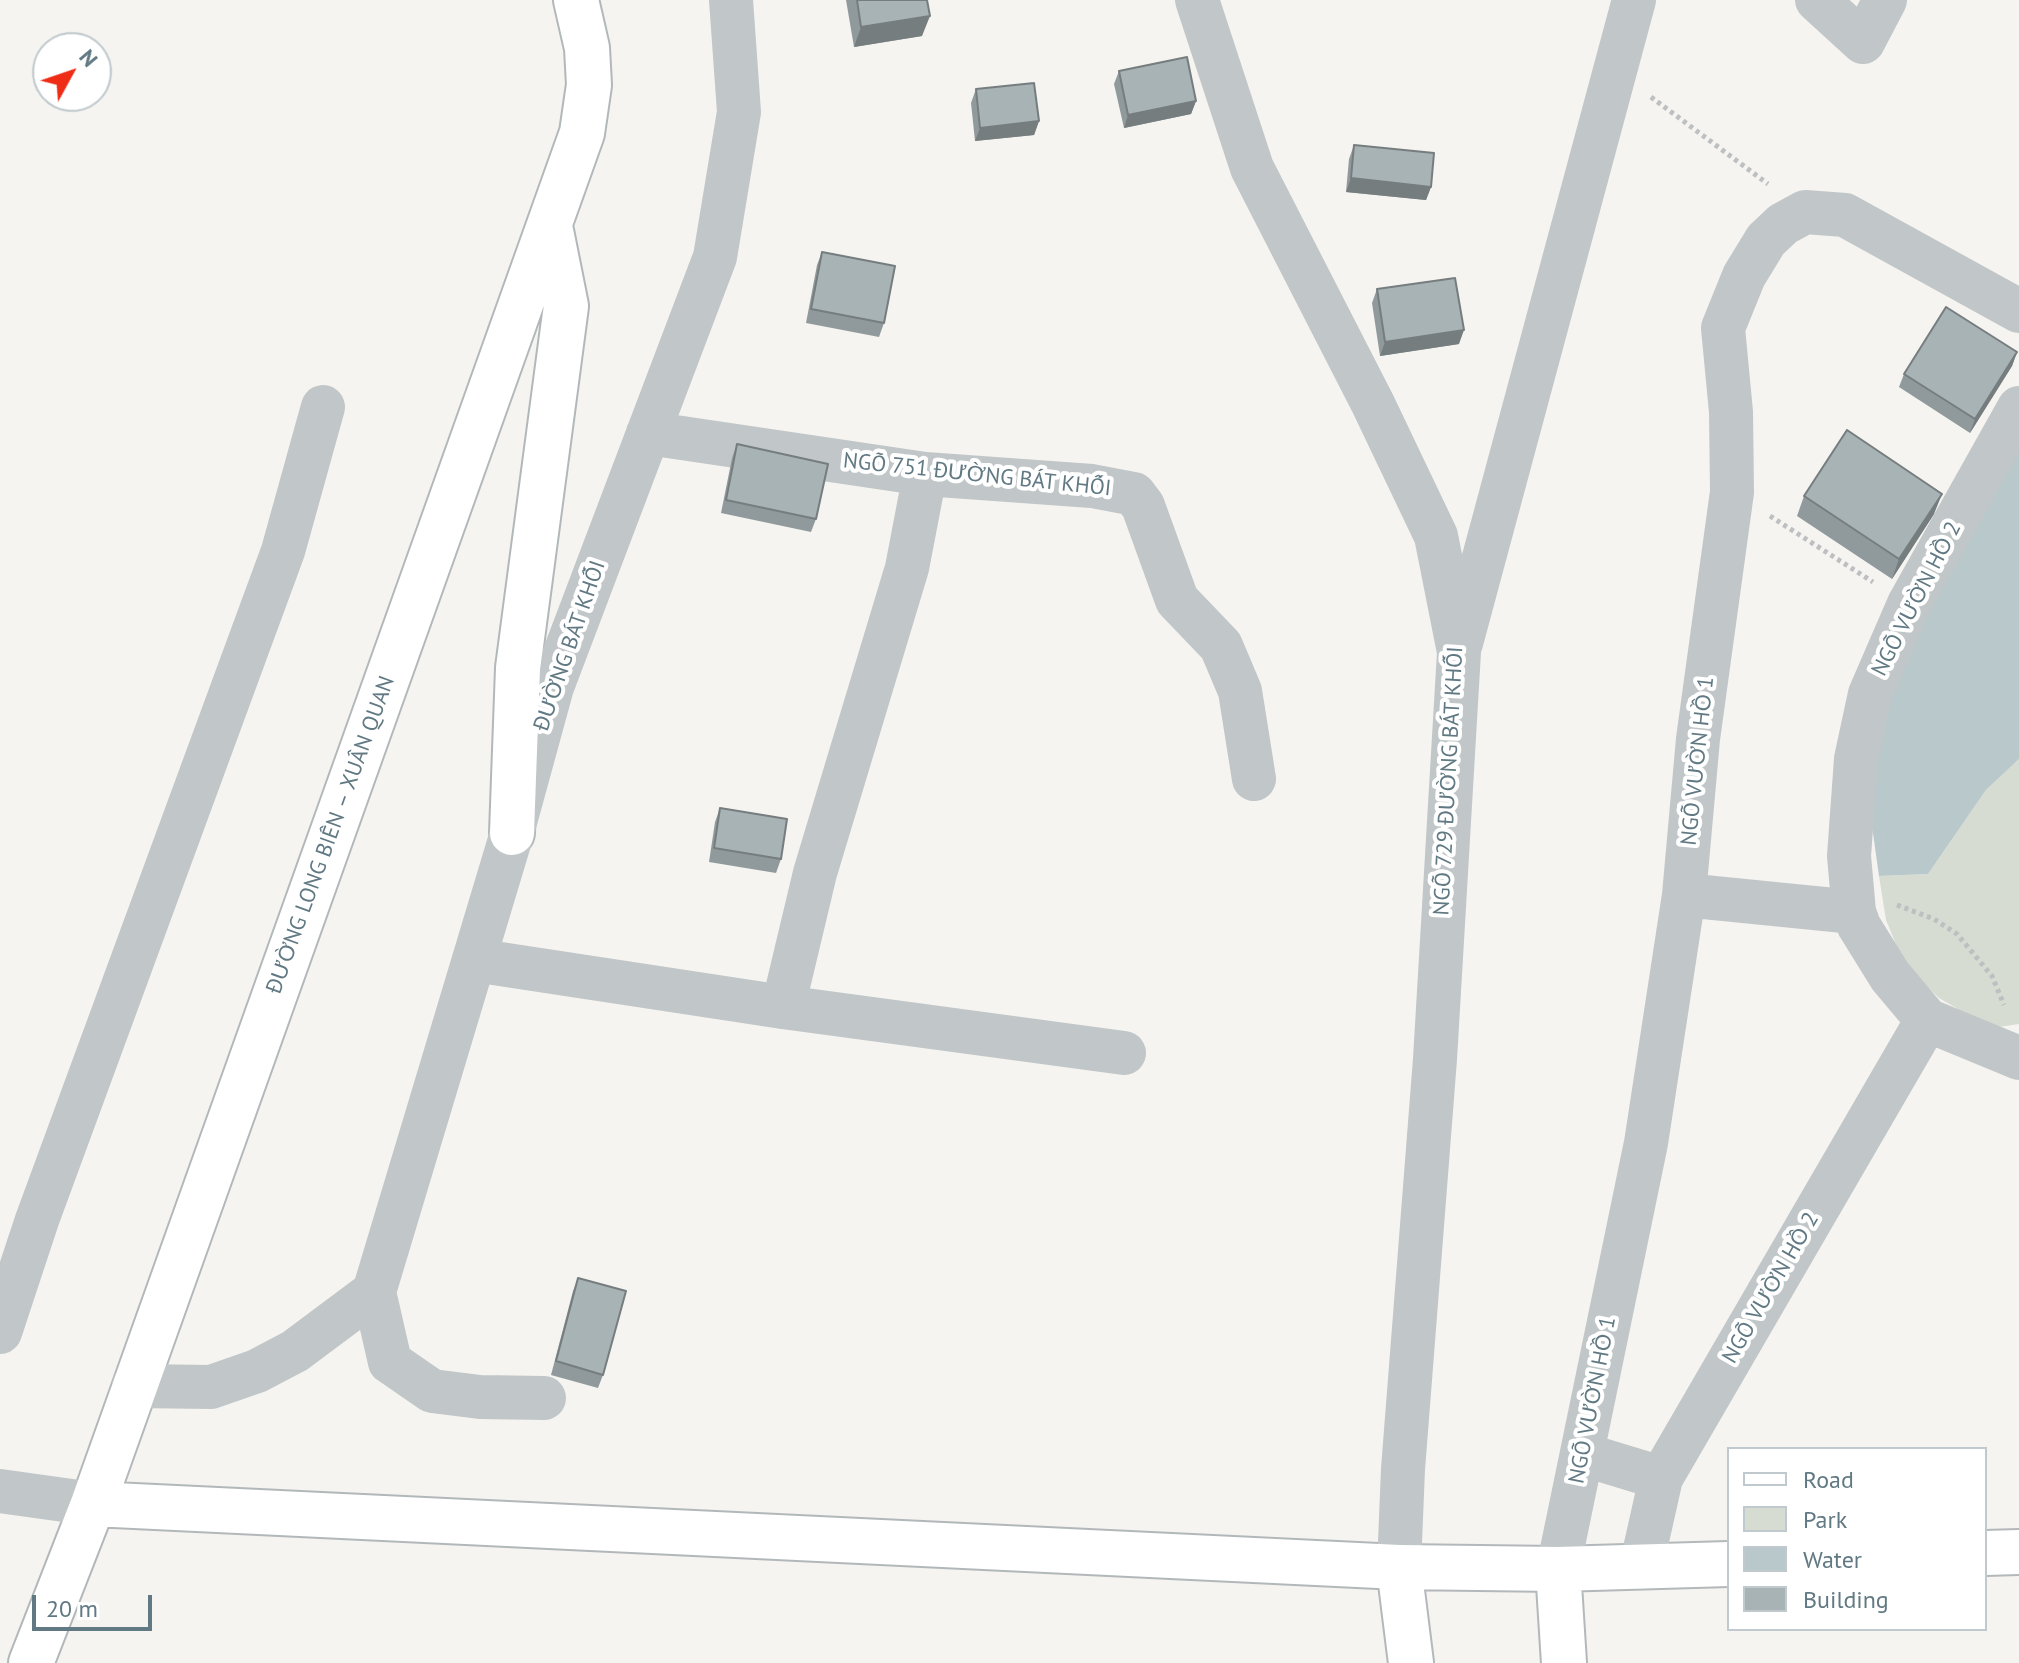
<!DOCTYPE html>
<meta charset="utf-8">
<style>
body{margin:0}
#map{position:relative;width:2019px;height:1663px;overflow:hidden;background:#f5f4f0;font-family:"PT Sans",sans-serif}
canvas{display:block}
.legend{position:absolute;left:1727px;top:1447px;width:260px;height:184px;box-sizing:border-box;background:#fff;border:2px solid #c0c9cd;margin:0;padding:10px 14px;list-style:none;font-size:24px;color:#617983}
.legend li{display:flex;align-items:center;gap:16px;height:40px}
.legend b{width:40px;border:2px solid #c0c9cd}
.north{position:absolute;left:32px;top:32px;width:80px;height:80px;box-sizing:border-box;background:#fff;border:2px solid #c0c9cd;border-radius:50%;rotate:50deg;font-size:22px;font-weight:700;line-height:32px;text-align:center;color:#617983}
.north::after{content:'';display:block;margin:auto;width:28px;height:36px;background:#ef2c16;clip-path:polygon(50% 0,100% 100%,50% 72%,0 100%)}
.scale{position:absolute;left:32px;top:1595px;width:120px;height:36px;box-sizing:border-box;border:4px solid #617983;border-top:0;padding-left:10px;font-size:24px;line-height:28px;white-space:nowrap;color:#617983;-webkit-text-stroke:6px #fff;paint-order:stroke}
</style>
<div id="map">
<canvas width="2019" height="1663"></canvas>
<ul class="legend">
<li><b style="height:10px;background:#fff"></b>Road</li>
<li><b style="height:22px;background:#d6dcd1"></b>Park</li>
<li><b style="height:22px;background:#b8c8cb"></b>Water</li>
<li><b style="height:22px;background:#a8b3b6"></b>Building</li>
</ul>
<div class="north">N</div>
<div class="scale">20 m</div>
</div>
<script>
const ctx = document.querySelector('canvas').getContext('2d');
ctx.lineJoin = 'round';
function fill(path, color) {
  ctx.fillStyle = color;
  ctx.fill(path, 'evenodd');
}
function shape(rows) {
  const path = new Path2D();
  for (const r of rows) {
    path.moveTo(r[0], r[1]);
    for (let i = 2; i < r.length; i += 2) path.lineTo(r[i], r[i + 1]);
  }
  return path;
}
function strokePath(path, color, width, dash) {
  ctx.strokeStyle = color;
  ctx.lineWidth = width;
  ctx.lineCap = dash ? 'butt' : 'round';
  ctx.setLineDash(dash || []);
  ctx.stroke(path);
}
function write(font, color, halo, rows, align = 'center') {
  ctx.font = font + ' "PT Sans",sans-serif';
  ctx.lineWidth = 8;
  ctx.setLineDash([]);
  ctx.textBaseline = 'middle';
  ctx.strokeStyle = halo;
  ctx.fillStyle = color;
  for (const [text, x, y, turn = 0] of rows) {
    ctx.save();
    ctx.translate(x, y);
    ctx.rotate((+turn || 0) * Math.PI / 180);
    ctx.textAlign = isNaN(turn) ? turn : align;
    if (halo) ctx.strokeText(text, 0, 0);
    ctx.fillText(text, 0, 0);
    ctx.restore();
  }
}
const green = shape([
 [2019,759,2019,1024,1999,1027,1968,1015,1939,998,1915,975,1897,947,1886,920,1879,876,1928,874,1986,790]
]);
const water = shape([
 [2019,440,2019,759,1986,790,1928,874,1879,876,1872,826,1875,720,1953,554]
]);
const path = shape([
 [1651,97,1768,184],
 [1770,516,1873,582],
 [1897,905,1934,919,1957,934,1992,976,2004,1005]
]);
const minor = shape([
 [1197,0,1252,168,1373,404,1436,536,1459,652,1435,1059,1403,1469,1399,1567],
 [1817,0,1863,42,1885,0],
 [2019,408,1909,604,1870,694,1856,759,1849,856,1854,912,1859,926,1890,976,1927,1020,2019,1058],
 [648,433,925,474,1092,486,1134,494,1143,506,1177,600,1221,646,1240,691,1254,779],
 [1461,643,1634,0],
 [1684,895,1854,912],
 [474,960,783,1007,1124,1053],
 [783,1007,815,873,907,568,925,474],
 [0,1332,37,1220,283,551,323,407],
 [134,1386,211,1387,257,1371,295,1351,374,1292],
 [544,1398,480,1397,432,1391,390,1362,374,1292,512,833,552,687,715,257,739,112,731,0],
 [1582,1454,1661,1478],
 [0,1491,93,1504],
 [1641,1567,1661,1478,1927,1020],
 [1558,1569,1646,1143,1684,895,1698,739,1732,492,1731,412,1723,328,1744,276,1766,240,1783,224,1805,212,1845,215,2019,311]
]);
const major = shape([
 [512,833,518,668,566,306,550,226],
 [93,1504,1399,1567],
 [31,1663,93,1504,582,133,589,85,587,48,576,0]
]);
const highway = shape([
 [1985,1553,2019,1552],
 [1558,1569,1564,1663],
 [1411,1663,1399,1567,1558,1569,1729,1564]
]);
const wall = shape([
 [846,0,927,0,922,36,854,47],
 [1119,71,1196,101,1191,114,1124,128,1114,84],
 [976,89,1039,121,1034,135,975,141,971,103],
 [1354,145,1431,187,1426,200,1346,192,1349,159],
 [822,252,884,323,879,337,806,323,817,265],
 [1377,289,1459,344,1380,356,1372,303],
 [2017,352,2012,366,1970,433,1899,387,1904,374],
 [737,444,816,519,811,532,721,513,732,458],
 [1804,496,1934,514,1892,579,1797,516],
 [720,808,781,859,776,873,709,862,715,822],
 [578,1278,603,1375,598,1388,551,1375,573,1291]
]);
const shadedWall = shape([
 [930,16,922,36,854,47,861,27],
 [1196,101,1191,114,1124,128,1128,115],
 [1039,121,1034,135,975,141,980,128],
 [1351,178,1431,187,1426,200,1346,192],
 [1464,330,1459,344,1380,356,1385,342],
 [2017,352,2012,366,1970,433,1975,419],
 [1942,494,1934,514,1892,579,1899,559]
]);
const building = shape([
 [857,0,927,0,930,16,861,27,857,0],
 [1187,57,1196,101,1128,115,1119,71,1187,57],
 [1034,83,1039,121,980,128,976,89,1034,83],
 [1354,145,1434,153,1431,187,1351,178,1354,145],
 [822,252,895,266,884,323,811,309,822,252],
 [1455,278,1464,330,1385,342,1377,289,1455,278],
 [1946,307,2017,352,1975,419,1904,374,1946,307],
 [1847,430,1942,494,1899,559,1804,496,1847,430],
 [737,444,828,464,816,519,726,500,737,444],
 [720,808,787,819,781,859,714,848,720,808],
 [578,1278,626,1291,603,1375,556,1361,578,1278]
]);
const streetNames = [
 ["NGÕ 751 ĐƯỜNG BÁT KHỐI",977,475,6],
 ["NGÕ VƯỜN HỒ 2",1917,599,-63],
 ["ĐƯỜNG BÁT KHỐI",570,646,-71],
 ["NGÕ VƯỜN HỒ 1",1698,761,-84],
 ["NGÕ 729 ĐƯỜNG BÁT KHỐI",1449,781,-87],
 ["ĐƯỜNG LONG BIÊN – XUÂN QUAN",331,835,-70],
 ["NGÕ VƯỜN HỒ 2",1771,1288,-60],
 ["NGÕ VƯỜN HỒ 1",1593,1400,-79]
];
fill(green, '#d6dcd1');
fill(water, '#b8c8cb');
strokePath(major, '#b2b8ba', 48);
strokePath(highway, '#b3b8ba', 48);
strokePath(path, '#bdbfc1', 5, [4, 4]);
strokePath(minor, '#c1c6c8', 44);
strokePath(major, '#fff', 44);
strokePath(highway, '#fff', 44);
fill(wall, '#909a9d');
fill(shadedWall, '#767d7f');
fill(building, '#a8b3b6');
strokePath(building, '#767d7f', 2);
write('22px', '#617983', '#fff', streetNames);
</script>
